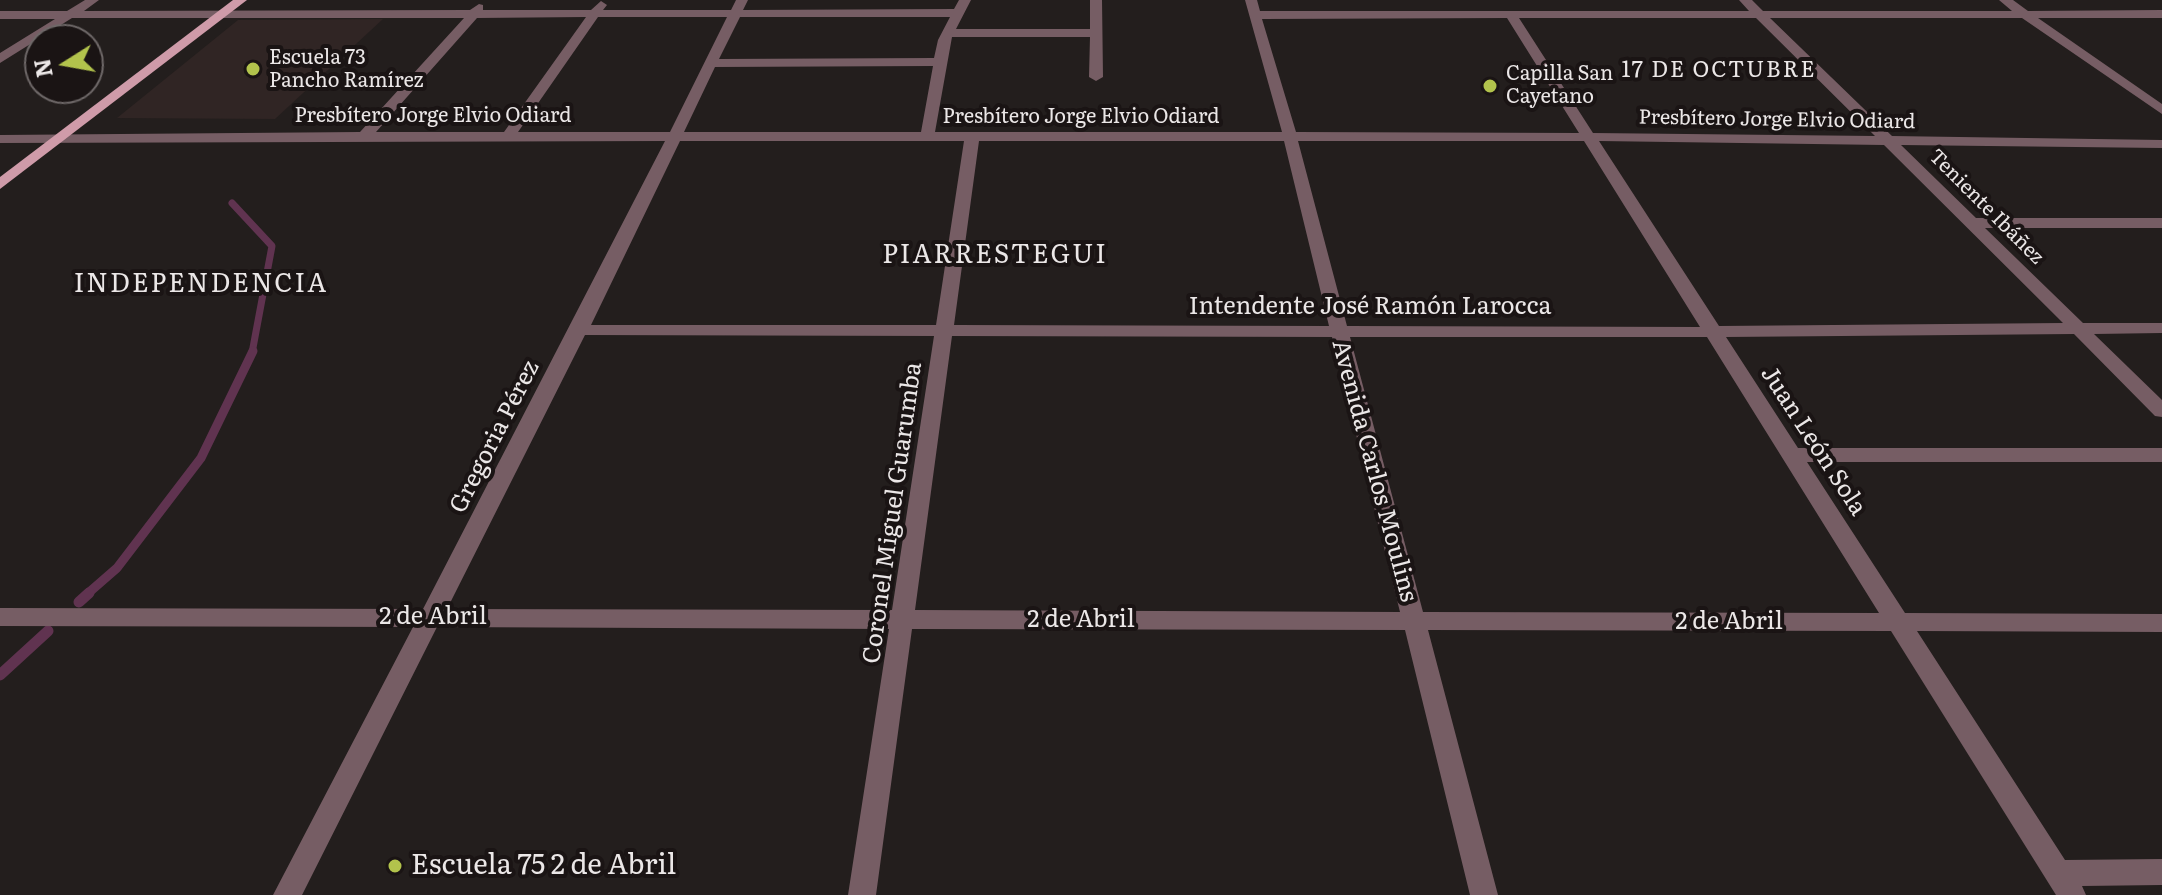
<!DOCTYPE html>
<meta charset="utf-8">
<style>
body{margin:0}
#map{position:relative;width:2162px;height:895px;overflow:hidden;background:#231e1d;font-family:Literata,serif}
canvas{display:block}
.north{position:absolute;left:24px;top:24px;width:80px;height:80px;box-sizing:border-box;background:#1a1414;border:2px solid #6e6868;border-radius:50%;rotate:259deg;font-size:22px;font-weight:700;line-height:32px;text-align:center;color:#ebe7e7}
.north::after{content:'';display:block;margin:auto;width:28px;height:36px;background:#b2c34c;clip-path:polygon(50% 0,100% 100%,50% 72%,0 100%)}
</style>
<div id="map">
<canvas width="2162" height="895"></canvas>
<div class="north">N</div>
</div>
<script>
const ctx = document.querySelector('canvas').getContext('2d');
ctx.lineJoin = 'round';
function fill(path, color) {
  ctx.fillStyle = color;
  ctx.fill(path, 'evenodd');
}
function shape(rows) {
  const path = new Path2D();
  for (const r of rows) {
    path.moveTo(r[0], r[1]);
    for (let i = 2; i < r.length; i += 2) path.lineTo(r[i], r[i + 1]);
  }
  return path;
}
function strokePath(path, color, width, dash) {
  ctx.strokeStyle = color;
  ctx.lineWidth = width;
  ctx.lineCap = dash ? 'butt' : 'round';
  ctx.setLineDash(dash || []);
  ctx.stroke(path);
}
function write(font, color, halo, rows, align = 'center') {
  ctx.font = font + ' Literata,serif';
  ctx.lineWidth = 8;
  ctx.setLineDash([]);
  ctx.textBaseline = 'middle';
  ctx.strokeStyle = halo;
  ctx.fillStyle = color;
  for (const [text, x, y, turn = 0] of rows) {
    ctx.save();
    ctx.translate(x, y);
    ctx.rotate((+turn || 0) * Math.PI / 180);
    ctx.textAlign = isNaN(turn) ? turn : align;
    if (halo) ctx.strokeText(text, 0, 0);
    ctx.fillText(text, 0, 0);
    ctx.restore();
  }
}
const built = shape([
 [383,19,275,119,117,118,238,20]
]);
const streamFar2 = shape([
 [232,203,272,246,252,353]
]);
const streamFar1 = shape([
 [86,595,117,568,201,458,253,351]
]);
const stream = shape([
 [79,602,89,593],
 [0,675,48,631]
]);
const minor = shape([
 [85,0,99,0,84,11,470,10,479,4,483,5,483,10,591,10,601,1,607,5,603,10,731,10,736,0,748,0,743,10,954,9,959,0,971,0,956,29,1090,29,1090,0,1102,0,1103,77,1096,81,1089,77,1090,37,952,37,935,132,1282,132,1245,0,1257,0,1260,11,1749,11,1739,0,1752,0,1763,11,2012,11,1999,0,2013,0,2028,11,2162,10,2162,18,2038,18,2162,104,2162,114,2022,18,1770,18,1892,136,2162,140,2162,148,1901,145,1976,218,2162,218,2162,228,1985,228,2083,323,2162,323,2162,333,2094,334,2162,400,2162,417,2155,416,2074,334,1726,337,1798,448,2162,448,2162,462,1807,462,1905,613,2162,614,2162,632,1917,631,2065,860,2162,859,2162,885,2082,886,2086,895,2056,895,1891,631,1428,630,1498,895,1470,895,1405,630,912,629,876,895,848,895,889,629,437,627,302,895,273,895,413,627,0,626,0,608,423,609,665,141,0,143,0,135,360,132,464,18,72,18,0,63,0,53,55,19,0,19,0,11,67,11,85,0],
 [586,17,504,132,376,132,477,18,586,17],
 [598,17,727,17,670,132,518,132,598,17],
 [740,17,950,17,938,40,934,58,719,59,740,17],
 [1507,18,1579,133,1296,132,1262,19,1507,18],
 [1519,18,1756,18,1875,136,1593,133,1519,18],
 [933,66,921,132,684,132,715,67,933,66],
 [680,141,964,141,936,325,591,325,680,141],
 [979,141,1284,141,1329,326,954,325,979,141],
 [1298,141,1584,141,1700,327,1347,326,1298,141],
 [1599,141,1884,145,2063,323,1719,326,1599,141],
 [585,335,934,336,892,610,447,609,585,335],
 [952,336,1332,337,1400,612,915,610,952,336],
 [1350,337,1707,337,1879,613,1423,612,1350,337]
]);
const major = shape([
 [233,0,247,0,0,189,0,177,233,0]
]);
const markers = [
 [253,69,8,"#b2c34c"],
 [1490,86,8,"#b2c34c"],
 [395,866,8,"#b2c34c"]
];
const farPoinames = [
 ["Escuela 73",269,58],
 ["Pancho Ramírez",269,81],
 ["Capilla San",1506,74],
 ["Cayetano",1506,97]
];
const farStreetnames = [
 ["Presbítero Jorge Elvio Odiard",433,116],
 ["Presbítero Jorge Elvio Odiard",1081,117],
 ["Presbítero Jorge Elvio Odiard",1777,120,1],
 ["Teniente Ibáñez",1986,207,45]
];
const farNeighbourhoodnames = [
 ["17 DE OCTUBRE",1719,71]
];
const streetNames = [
 ["Intendente José Ramón Larocca",1370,307],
 ["Gregoria Pérez",495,437,-63],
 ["Juan León Sola",1813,441,57],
 ["Avenida Carlos Moulins",1374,471,75],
 ["Coronel Miguel Guarumba",893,513,-82],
 ["2 de Abril",433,617],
 ["2 de Abril",1081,620],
 ["2 de Abril",1729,622]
];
const neighbourhoodNames = [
 ["PIARRESTEGUI",995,255],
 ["INDEPENDENCIA",201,284]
];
const nearPoinames = [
 ["Escuela 75 2 de Abril",411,866]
];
fill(built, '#302524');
strokePath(streamFar2, '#603350', 7);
strokePath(streamFar1, '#603350', 9);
strokePath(stream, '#603350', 11);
fill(minor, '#765d64');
fill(major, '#cf9ba9');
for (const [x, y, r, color] of markers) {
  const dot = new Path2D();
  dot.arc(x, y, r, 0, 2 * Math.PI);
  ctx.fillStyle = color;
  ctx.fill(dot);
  strokePath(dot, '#1a1414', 3);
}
write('20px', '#ebe7e7', '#1a1414', farPoinames, 'left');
write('20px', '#ebe7e7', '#1a1414', farStreetnames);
ctx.letterSpacing = '2px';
write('22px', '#ebe7e7', '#1a1414', farNeighbourhoodnames);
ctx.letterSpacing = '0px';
write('24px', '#ebe7e7', '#1a1414', streetNames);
ctx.letterSpacing = '2px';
write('26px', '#ebe7e7', '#1a1414', neighbourhoodNames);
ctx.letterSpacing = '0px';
write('28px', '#ebe7e7', '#1a1414', nearPoinames, 'left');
</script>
